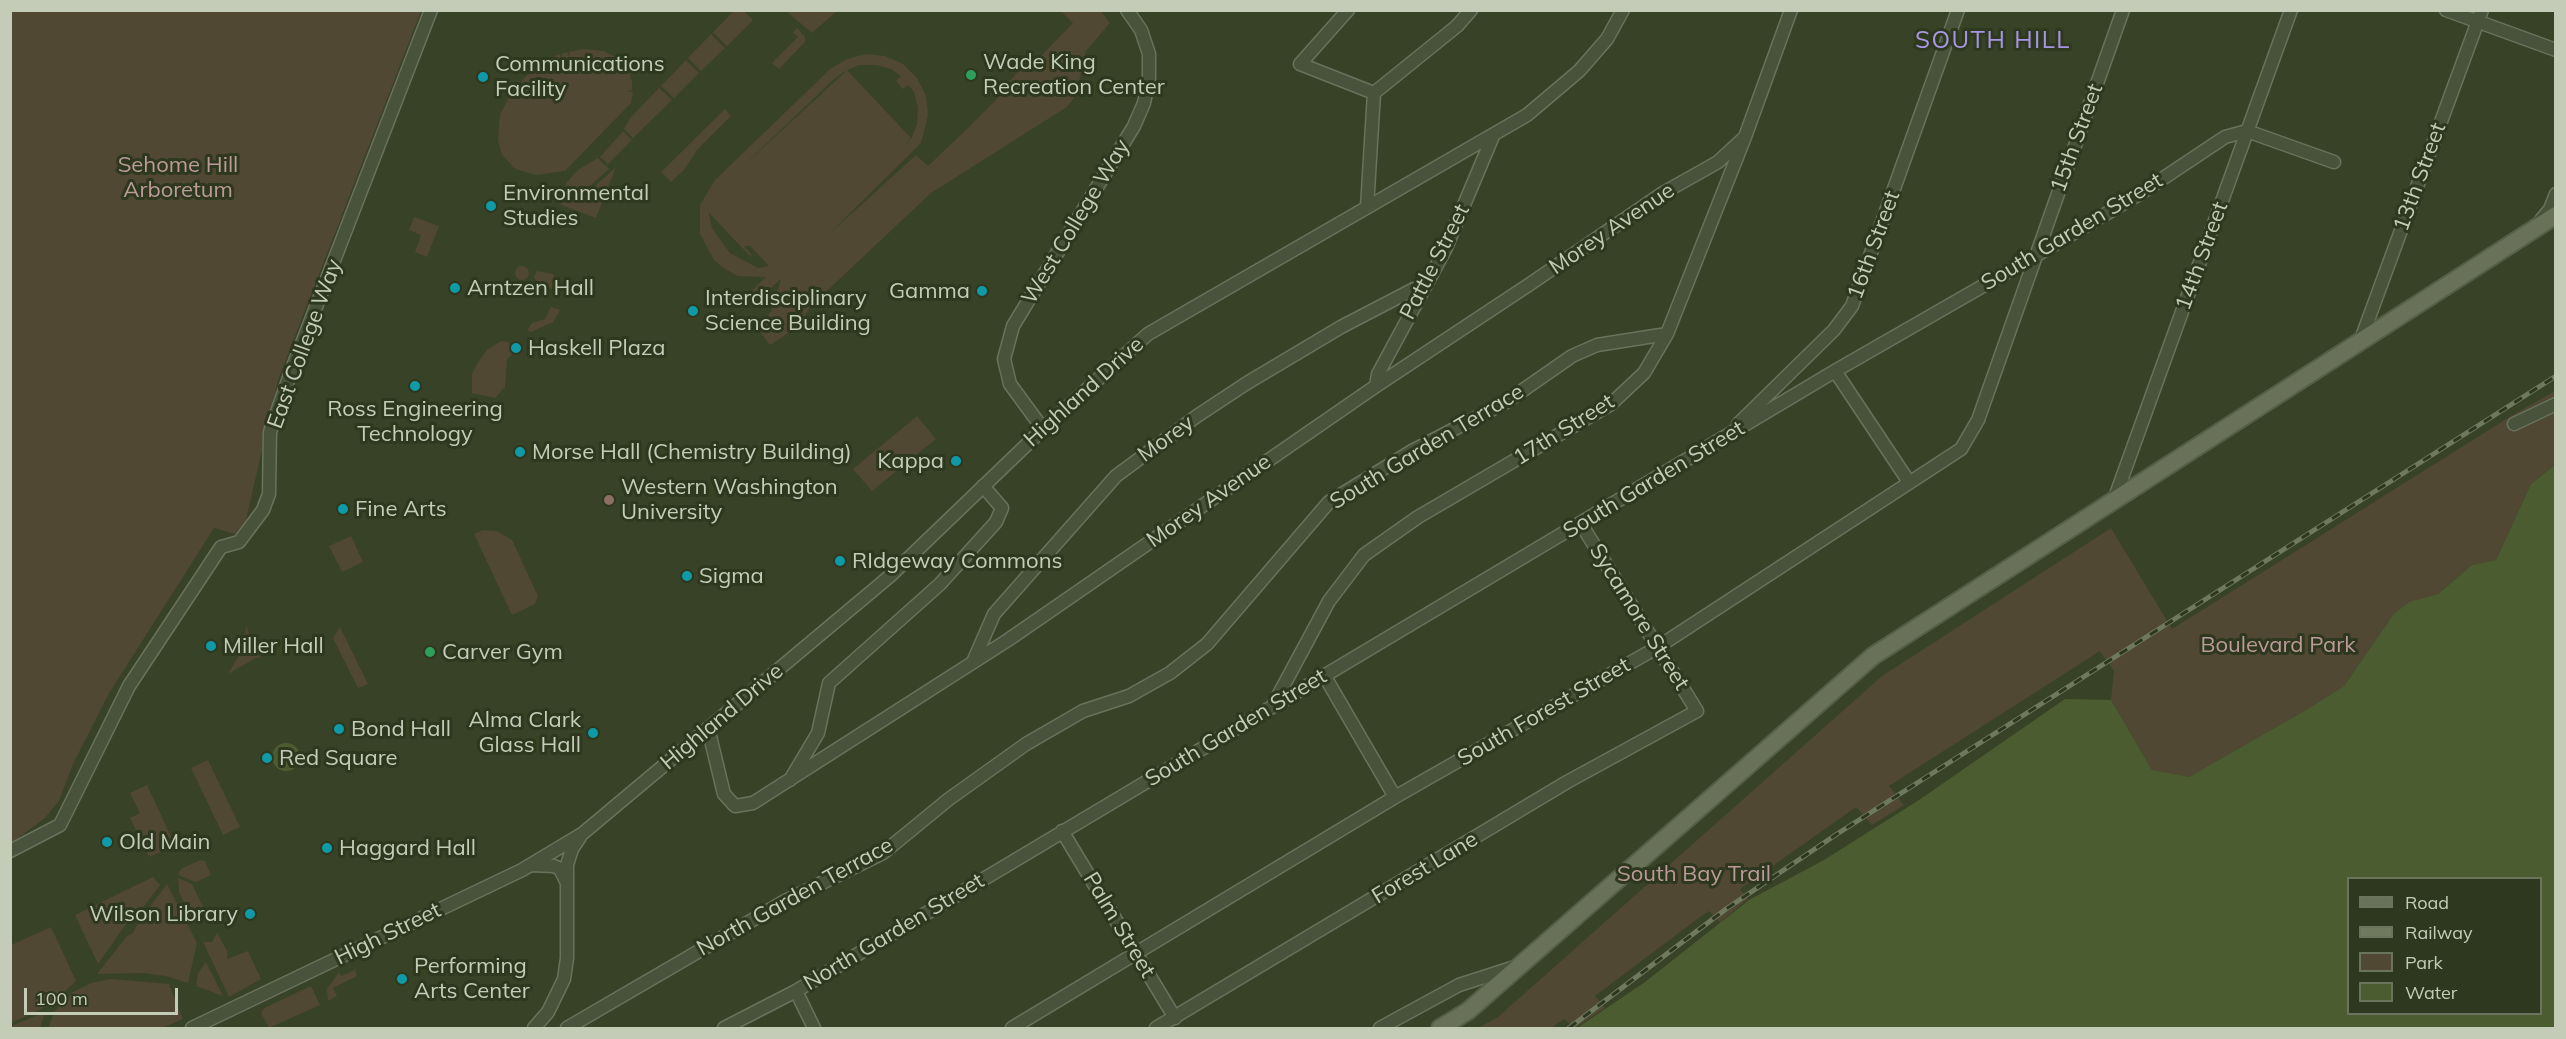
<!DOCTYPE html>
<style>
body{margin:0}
#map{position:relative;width:2566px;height:1039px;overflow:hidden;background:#384226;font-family:Mulish,sans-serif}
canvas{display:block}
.frame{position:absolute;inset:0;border:12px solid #c4ccb8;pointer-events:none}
.legend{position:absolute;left:2347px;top:877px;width:195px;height:138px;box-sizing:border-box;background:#2e381f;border:2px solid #6a735c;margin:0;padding:8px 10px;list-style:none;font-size:18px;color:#c4ccb8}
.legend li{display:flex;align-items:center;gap:12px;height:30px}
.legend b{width:30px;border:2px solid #6a735c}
.scale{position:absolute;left:24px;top:988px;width:154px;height:27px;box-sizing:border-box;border:3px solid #c4ccb8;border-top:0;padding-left:8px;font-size:18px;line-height:21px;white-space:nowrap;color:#c4ccb8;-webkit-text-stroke:4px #2e381f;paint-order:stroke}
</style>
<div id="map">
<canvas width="2566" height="1039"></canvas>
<div class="frame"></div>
<ul class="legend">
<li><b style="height:8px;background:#697259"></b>Road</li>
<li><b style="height:8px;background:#6e795d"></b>Railway</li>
<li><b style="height:16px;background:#504832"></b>Park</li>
<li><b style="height:16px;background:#4b5d30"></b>Water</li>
</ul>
<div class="scale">100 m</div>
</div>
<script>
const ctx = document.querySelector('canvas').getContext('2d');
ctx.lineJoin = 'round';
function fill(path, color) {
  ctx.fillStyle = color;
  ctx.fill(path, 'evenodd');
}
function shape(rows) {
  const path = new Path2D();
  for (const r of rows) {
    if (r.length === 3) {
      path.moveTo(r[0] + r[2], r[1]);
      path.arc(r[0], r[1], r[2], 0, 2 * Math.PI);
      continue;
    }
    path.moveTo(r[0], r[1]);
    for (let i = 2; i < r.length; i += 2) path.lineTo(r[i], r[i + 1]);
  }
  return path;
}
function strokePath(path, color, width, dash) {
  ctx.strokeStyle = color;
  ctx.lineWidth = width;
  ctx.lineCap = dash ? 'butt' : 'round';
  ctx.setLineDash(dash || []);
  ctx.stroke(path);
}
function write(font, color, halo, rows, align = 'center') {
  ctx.font = font + ' Mulish,sans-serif';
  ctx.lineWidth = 6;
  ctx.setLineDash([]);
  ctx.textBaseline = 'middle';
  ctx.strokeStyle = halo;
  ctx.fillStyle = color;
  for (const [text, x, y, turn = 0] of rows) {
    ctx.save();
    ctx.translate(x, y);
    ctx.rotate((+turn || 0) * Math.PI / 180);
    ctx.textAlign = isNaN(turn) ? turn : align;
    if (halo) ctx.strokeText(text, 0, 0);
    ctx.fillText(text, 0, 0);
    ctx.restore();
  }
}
const green = shape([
 [11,11,421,11,278,380,246,520,235,534,214,528,108,695,73,764,59,801,44,819,11,843],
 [734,11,744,11,753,20,727,46,713,32],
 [786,11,837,11,812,33],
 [1061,11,1101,11,1110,23,1086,51,1076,95,1067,107,931,193,812,305,796,328,770,345,756,326,764,322,771,311,781,279,756,301,749,294,766,277,738,276,725,269,714,260,700,234,700,205,715,180,830,69,847,59,866,54,885,56,903,64,917,78,926,96,928,115,921,143,828,235,916,155,928,166,966,130,1005,91,1005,86,1027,62,1032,65,1073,23],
 [859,65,876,65,891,69,901,76,896,81,903,89,908,85,901,76,914,92,918,108,917,124,911,139,903,148,911,138,847,70],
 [845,71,845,72,740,169,832,81],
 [709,213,750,256,752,255,744,246,750,246,769,266,758,268,730,253,712,228],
 [797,28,805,37,805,42,779,69,772,63,798,37,793,32],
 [711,34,725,48,701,71,688,58],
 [583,49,604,51,621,60,629,72,631,79,628,80,632,79,632,90,627,91,633,92,631,103,565,171,536,175,515,169,502,155,498,140,500,115,509,97,525,77,546,61,559,54,562,59,561,54,567,52,570,58,569,52],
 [686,60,699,73,674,98,661,86],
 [659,88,672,100,633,138,624,129,630,118],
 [725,109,731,116,697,150,684,170,671,182,661,172],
 [623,131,632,140,608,164,600,157],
 [598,158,609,169,582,193,561,198,567,182,578,170],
 [616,167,596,218,559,204,583,197],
 [414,217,439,226,427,257,415,252,421,235,409,230],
 [522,273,7],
 [537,271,553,274,557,281,556,288,550,289,538,283,534,277],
 [551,307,560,310,553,322,531,332,527,330,532,323,545,319],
 [501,341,508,342,513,352,507,360,505,387,495,398,472,393,472,374,478,362,488,349],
 [2555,391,2555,465,2531,484,2496,560,2472,565,2438,594,2418,600,2393,615,2344,686,2306,710,2189,777,2169,775,2152,770,2111,700,2114,671,2100,651,1889,786,1904,805,1872,825,1856,807,1740,889,1748,899,1720,922,1709,911,1704,914,1595,996,1605,1008,1575,1028,1564,1019,1551,1028,1478,1028,1498,1017,1882,676,2111,528,2172,629,2511,416],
 [917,416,936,439,872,491,853,469],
 [483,530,497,531,512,540,538,596,535,604,512,615,474,534],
 [351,536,363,562,342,572,329,546],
 [246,625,254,648,256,647,261,658,258,657,228,674,245,645],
 [340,627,368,684,358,688,333,638],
 [208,760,240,827,223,835,191,768],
 [147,785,175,845,149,857,130,818,140,813,130,793],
 [200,860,205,861,211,875,196,882,178,875,181,869],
 [153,877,160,885,135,918,129,920,98,964,75,915],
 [178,878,192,884,208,918,194,924,179,892],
 [167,884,197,943,188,983,166,976,143,973,97,974,127,936,133,933,139,921],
 [51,927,76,981,50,1005,11,1023,11,945],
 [217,933,227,951,227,959,248,951,261,979,229,997,203,942,212,942],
 [206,962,223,996,196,986,198,973],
 [355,970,357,976,333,988,337,996,328,1001,327,989,339,972,341,976],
 [111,979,169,984,183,1019,162,1028,48,1028,54,1012,73,992,91,983],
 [311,986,320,1005,269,1028,261,1013,264,1008],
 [45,1012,40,1028,11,1028,11,1026]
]);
const water = shape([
 [2555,465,2555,1028,1577,1028,1645,982,1749,900,1824,860,1919,800,2065,699,2111,700,2152,770,2189,777,2306,710,2344,686,2393,615,2409,602,2438,594,2472,565,2496,560,2531,484],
 [2348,878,2540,878,2540,1014,2348,1014],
 [286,757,14]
]);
const minor = shape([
 [1348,10,1300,64,1374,93],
 [2446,10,2556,50],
 [1367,207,1374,93,1457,26,1471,10],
 [2541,220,2550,209,2556,194],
 [2360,342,2482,10],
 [1835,371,1909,482],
 [1376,386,1378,374,1445,250,1493,136],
 [1738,424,1834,330,1852,306,1958,10],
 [2514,424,2556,404],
 [1043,429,1010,384,1004,359,1013,326,1134,126,1144,103,1149,79,1149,54,1141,30,1127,10],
 [2114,500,2291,10],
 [973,662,994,614,1116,476,1197,416,1247,383,1341,327,1414,289,1423,288],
 [1324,675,1395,797],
 [1272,707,1329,601,1364,555,1418,517,1611,404,1644,373,1667,334,1745,137,1791,10],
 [708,728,724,794,735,806,753,803,1008,640,1376,386,1530,284,1663,193,1718,162,1745,137],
 [790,780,818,733,829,683,940,584,996,522,1002,508,983,486],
 [1062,831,1175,1018],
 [10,851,60,825,129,686,221,547,239,542,263,510,269,494,270,432,292,369,431,10],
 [531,865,554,866,560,869,566,881],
 [796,991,814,1028],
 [192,1028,522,870,582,834,890,576,1043,429,1148,334,1527,115,1579,71,1607,39,1623,10],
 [534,1028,548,1012,564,979,567,958,567,865,572,849,580,837],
 [567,1028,785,901,883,853,949,799,1026,744,1083,711,1129,696,1170,673,1207,644,1329,502,1412,451,1506,402,1572,356,1597,345,1667,334],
 [724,1028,796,991,1835,371,2035,256,2141,193,2225,137,2247,131,2334,162],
 [1012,1028,1395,797,1658,647,1961,449,1978,420,2123,10],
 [1156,1028,1567,782,1697,711,1581,524],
 [1380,1028,1459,985,1515,967]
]);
const major = shape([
 [1440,1028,1468,1011,1873,656,2556,215]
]);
const rail = shape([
 [1569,1028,1726,909,1837,834,2556,376]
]);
const markers = [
 [971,75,6,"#2e9e5b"],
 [483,77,6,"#0f9aa8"],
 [491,206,6,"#0f9aa8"],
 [455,288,6,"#0f9aa8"],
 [982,291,6,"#0f9aa8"],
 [693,311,6,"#0f9aa8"],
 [516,348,6,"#0f9aa8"],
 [415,386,6,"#0f9aa8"],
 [520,452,6,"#0f9aa8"],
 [956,461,6,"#0f9aa8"],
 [609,500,6,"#8d6e63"],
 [343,509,6,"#0f9aa8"],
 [840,561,6,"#0f9aa8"],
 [687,576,6,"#0f9aa8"],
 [211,646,6,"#0f9aa8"],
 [430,652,6,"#2e9e5b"],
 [339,729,6,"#0f9aa8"],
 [593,733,6,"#0f9aa8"],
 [267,758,6,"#0f9aa8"],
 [107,842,6,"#0f9aa8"],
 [327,848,6,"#0f9aa8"],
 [250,914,6,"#0f9aa8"],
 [402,979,6,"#0f9aa8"]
];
const poiNames = [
 ["Wade King",983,62],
 ["Recreation Center",983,87],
 ["Communications",495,64],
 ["Facility",495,89],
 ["Environmental",503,193],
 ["Studies",503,218],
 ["Arntzen Hall",467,288],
 ["Gamma",970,291,"right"],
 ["Interdisciplinary",705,298],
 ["Science Building",705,323],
 ["Haskell Plaza",528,348],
 ["Ross Engineering",415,409,"center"],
 ["Technology",415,434,"center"],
 ["Morse Hall (Chemistry Building)",532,452],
 ["Kappa",944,461,"right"],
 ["Western Washington",621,487],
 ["University",621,512],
 ["Fine Arts",355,509],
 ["RIdgeway Commons",852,561],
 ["Sigma",699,576],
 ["Miller Hall",223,646],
 ["Carver Gym",442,652],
 ["Alma Clark",581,720,"right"],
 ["Glass Hall",581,745,"right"],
 ["Bond Hall",351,729],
 ["Red Square",279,758],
 ["Old Main",119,842],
 ["Haggard Hall",339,848],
 ["Wilson Library",238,914,"right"],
 ["Performing",414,966],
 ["Arts Center",414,991]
];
const streetNames = [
 ["15th Street",2077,138,-70],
 ["13th Street",2420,177,-70],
 ["West College Way",1076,222,-59],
 ["Morey Avenue",1612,229,-34],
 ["South Garden Street",2072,232,-31],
 ["16th Street",1874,245,-70],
 ["14th Street",2202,256,-70],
 ["Pattle Street",1435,262,-63],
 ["East College Way",305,344,-70],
 ["Highland Drive",1084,392,-42],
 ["17th Street",1564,430,-32],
 ["Morey",1166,439,-36],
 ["South Garden Terrace",1427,447,-31],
 ["South Garden Street",1654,480,-31],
 ["Morey Avenue",1209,501,-35],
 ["Sycamore Street",1639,617,58],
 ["South Forest Street",1544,712,-30],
 ["Highland Drive",722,717,-40],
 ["South Garden Street",1236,728,-31],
 ["Forest Lane",1425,868,-31],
 ["North Garden Terrace",795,897,-29],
 ["Palm Street",1119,925,59],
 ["North Garden Street",894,932,-31],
 ["High Street",388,934,-26]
];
const parkNames = [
 ["Sehome Hill",178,165],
 ["Arboretum",178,190],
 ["Boulevard Park",2278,645],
 ["South Bay Trail",1694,874]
];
const neighbourhoodNames = [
 ["SOUTH HILL",1993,41]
];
fill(green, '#504832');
fill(water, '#4b5d30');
strokePath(minor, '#69725c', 15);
strokePath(major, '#555e47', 20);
strokePath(minor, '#49523b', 12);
strokePath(major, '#697259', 16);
strokePath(rail, '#6e795d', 5);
strokePath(rail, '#2e381f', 3, [9]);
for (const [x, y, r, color] of markers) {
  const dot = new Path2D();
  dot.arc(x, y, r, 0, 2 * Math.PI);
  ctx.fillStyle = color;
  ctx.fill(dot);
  strokePath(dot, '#2e381f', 2);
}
write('22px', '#c4ccb8', '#2e381f', poiNames, 'left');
write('22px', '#c4ccb8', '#2e381f', streetNames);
write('22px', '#ba9b9a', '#2e381f', parkNames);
ctx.letterSpacing = '1.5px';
write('24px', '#a895e3', '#2e381f', neighbourhoodNames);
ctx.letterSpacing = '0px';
</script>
